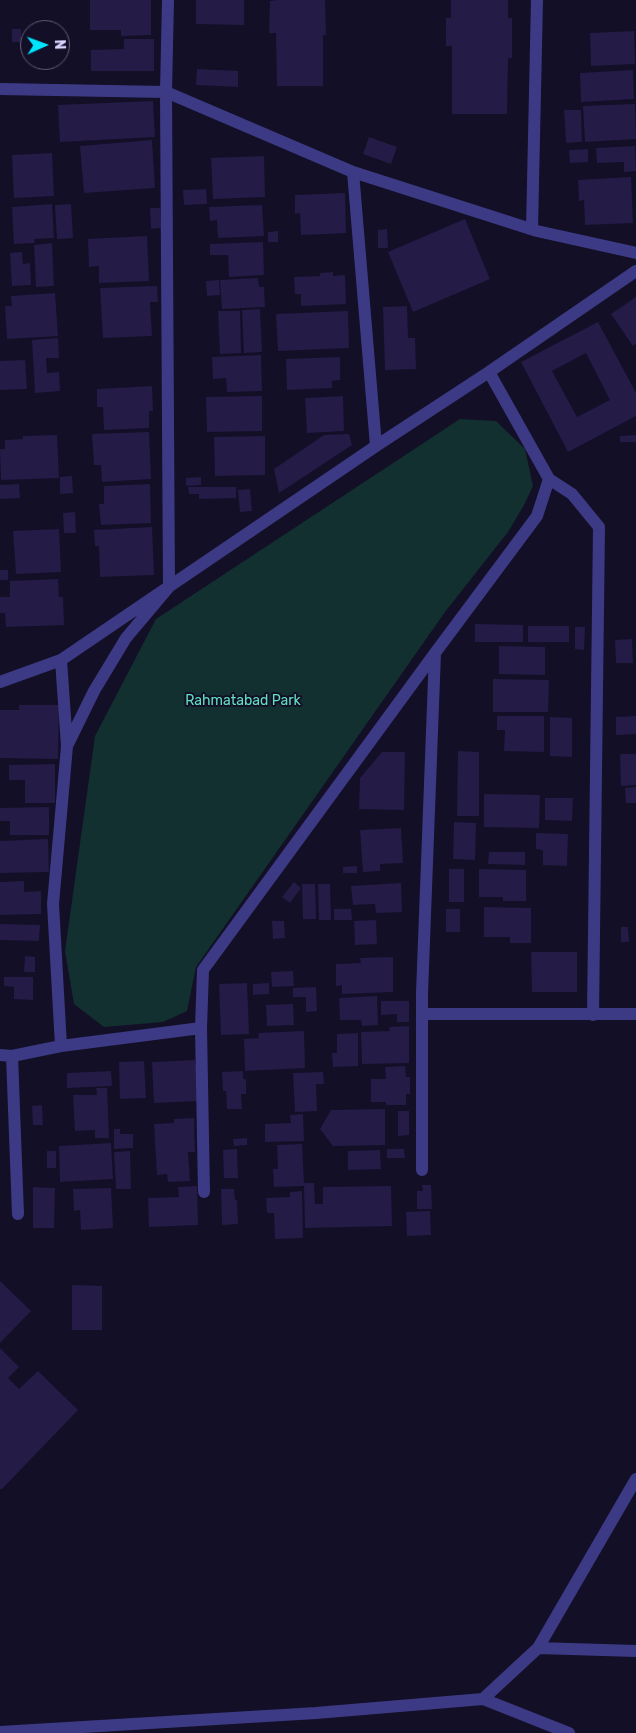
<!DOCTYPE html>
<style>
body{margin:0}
#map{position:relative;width:636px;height:1733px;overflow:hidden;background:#130f26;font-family:Rubik,sans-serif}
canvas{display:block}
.north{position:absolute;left:20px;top:20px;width:50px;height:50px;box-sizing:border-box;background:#130f26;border:1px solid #625e7d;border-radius:50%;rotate:88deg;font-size:14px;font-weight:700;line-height:20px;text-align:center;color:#d9d4ff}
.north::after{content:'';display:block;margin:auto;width:18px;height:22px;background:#00e5ff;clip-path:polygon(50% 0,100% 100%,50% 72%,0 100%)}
</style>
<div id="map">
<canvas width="636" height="1733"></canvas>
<div class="north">N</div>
</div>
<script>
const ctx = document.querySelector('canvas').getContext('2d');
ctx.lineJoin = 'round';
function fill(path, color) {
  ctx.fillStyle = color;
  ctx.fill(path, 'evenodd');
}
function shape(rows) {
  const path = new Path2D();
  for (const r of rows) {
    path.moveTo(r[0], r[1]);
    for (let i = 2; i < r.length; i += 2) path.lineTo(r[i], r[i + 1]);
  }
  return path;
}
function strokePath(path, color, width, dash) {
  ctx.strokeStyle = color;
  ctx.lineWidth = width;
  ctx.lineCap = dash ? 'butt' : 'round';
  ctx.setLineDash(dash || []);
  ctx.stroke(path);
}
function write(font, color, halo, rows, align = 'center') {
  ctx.font = font + ' Rubik,sans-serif';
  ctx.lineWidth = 4;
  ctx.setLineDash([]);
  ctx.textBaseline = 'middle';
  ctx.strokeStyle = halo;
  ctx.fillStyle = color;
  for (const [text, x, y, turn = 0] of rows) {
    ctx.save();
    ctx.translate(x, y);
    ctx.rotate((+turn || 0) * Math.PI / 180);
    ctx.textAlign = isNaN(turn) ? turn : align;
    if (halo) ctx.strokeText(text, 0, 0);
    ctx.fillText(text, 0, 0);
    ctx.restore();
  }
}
const green = shape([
 [460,419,496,421,525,449,533,486,524,505,508,532,445,612,196,967,187,1011,163,1022,104,1027,74,1004,65,951,95,736,156,619]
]);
const building = shape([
 [90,0,151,0,151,35,121,36,121,30,90,30],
 [196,0,244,0,244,25,196,24],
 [277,0,325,0,326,35,323,35,323,86,277,86,276,33,269,33,270,1],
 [451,0,508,0,508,18,512,18,512,58,508,58,507,114,452,114,452,46,446,46,446,18,451,18],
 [12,29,21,29,21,42,12,42],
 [634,31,635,64,591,66,590,33],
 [124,39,154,39,154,71,91,71,91,50,124,49],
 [197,69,238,71,238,87,196,85],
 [633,70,634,99,581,102,580,73],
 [153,101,155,137,60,142,58,105],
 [635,104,636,139,585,142,583,106],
 [564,110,581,110,582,142,566,143],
 [369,137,397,147,391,164,363,154],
 [152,140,155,188,84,193,80,146],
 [635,146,636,171,624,172,624,162,597,163,596,148],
 [588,149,588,162,570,163,569,150],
 [52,153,54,196,14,198,12,155],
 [264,156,265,197,213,199,211,158],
 [631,177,633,223,585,225,584,200,579,201,578,180],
 [206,189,207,204,184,205,183,190],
 [345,193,346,233,301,235,300,213,295,214,295,195],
 [52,204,54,238,34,239,35,243,14,244,12,207],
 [71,204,73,238,57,239,55,205],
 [262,205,264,236,218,238,217,220,210,221,209,207],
 [150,208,160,208,161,228,151,229],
 [465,219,490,279,413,312,388,252],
 [387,229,388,248,378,248,378,230],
 [278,231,278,242,268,242,268,232],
 [147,236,149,281,99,283,99,266,89,267,88,239],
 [263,242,264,275,229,277,228,255,210,255,210,244],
 [52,243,54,286,36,287,34,245],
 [22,252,23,264,30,263,31,285,12,286,10,253],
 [333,272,333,276,345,275,346,304,301,306,301,294,295,294,294,277,320,276,320,273],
 [258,278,259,287,264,287,265,307,222,309,220,280],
 [219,280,220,295,207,296,206,281],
 [157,286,158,302,150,302,152,336,103,338,100,288],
 [55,293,58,336,7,339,5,306,12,306,11,296],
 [636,297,636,344,633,346,611,314],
 [407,306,408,338,415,338,416,369,385,370,383,307],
 [260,309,262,352,244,353,242,310],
 [218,311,240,311,241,353,220,354],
 [348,311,349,348,278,351,276,314],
 [598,322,636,393,636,416,568,452,521,362],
 [586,353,610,400,577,417,552,371],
 [58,338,59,358,46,358,47,373,59,372,60,391,35,393,32,340],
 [261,355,262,391,227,392,226,378,213,379,212,357],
 [340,357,340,380,332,381,332,388,287,390,286,359],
 [25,360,27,389,0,390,0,361],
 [152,386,153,411,149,411,149,428,104,430,103,407,97,407,97,389],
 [262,396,262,431,207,432,206,397],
 [343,396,344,431,307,433,305,398],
 [149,432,151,479,102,482,101,465,94,465,92,434],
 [349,434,352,445,279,493,274,469,324,435],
 [57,435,59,478,1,480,0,449,5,449,5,440,23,439,23,436],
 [636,435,636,442,620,442,620,436],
 [265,436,265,475,215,476,214,437],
 [72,476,73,493,60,494,60,477],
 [201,477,201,485,186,486,186,478],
 [19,484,20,498,0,499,0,485],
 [150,484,151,523,101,525,99,504,104,504,104,486],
 [188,487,236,487,236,498,199,499,199,494,189,494],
 [250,489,252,511,240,512,238,490],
 [75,512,76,533,64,533,63,513],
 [152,527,154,575,100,577,99,546,95,546,94,530],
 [59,529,61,572,16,574,13,531],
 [0,570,8,570,8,580,0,580],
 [58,579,59,597,63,597,64,625,6,627,5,613,0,613,0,597,10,597,10,581],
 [475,624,523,625,523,642,475,642],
 [528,626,569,626,569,642,528,642],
 [575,627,585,627,584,650,575,649],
 [632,639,633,663,616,663,615,640],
 [499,646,545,647,545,675,499,674],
 [493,679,549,680,548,712,493,712],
 [19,705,59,705,58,759,0,758,0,710,19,710],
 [497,716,544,716,544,752,504,751,505,730,497,730],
 [636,716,636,734,616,735,616,717],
 [550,717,572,718,572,757,550,756],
 [458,751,479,752,479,816,457,816],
 [382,752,405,752,404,810,359,809,360,778],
 [620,754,636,754,636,785,621,786],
 [55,764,55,803,25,803,25,780,9,780,9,765],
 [636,787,636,803,626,803,625,788],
 [484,794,540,795,539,828,484,827],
 [545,798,573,798,572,821,545,820],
 [49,807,49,835,10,835,10,821,0,821,0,808],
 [454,822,476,823,475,860,453,859],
 [401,828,403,863,380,864,380,871,363,872,360,830],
 [536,833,568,834,567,866,543,865,543,850,536,849],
 [48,839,49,872,0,873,0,841],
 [489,852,525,852,525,865,488,864],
 [357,866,357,873,343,873,343,867],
 [449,869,464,869,464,902,449,902],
 [479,869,526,870,526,901,503,901,503,897,479,897],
 [24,881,24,892,41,891,41,914,0,915,0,882],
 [294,882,301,888,290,903,282,897],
 [401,883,402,912,376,913,375,904,353,905,351,886],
 [302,884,315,884,316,919,303,919],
 [318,884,330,884,331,920,319,920],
 [484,907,531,908,531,943,510,943,510,937,484,937],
 [334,909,351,909,352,920,334,920],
 [446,909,460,909,460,932,446,932],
 [376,920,377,944,355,945,354,921],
 [272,921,284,921,285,938,273,939],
 [0,924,40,925,39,941,0,940],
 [621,927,628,927,629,942,621,942],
 [531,952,577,952,577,992,532,992],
 [25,956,35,957,35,972,24,972],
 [393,957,393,992,342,994,342,985,336,986,336,964,361,963,360,958],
 [293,971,294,986,272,987,271,972],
 [4,977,33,977,33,1000,14,999,14,987,4,986],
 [247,983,249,1034,221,1035,219,984],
 [269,983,269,994,253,995,253,984],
 [316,987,317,1011,306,1012,306,997,293,997,293,988],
 [377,996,378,1025,362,1026,361,1020,340,1020,339,998],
 [381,1001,409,1001,409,1022,397,1022,397,1014,381,1015],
 [293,1004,294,1025,267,1026,266,1005],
 [409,1026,409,1063,362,1064,361,1032,390,1031,389,1027],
 [304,1031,305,1068,245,1071,244,1039,259,1038,258,1033],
 [358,1033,358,1066,333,1067,332,1053,337,1053,337,1034],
 [195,1060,195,1064,197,1063,199,1101,154,1103,152,1062],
 [144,1061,146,1098,120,1099,119,1062],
 [405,1066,406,1077,410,1077,410,1094,406,1094,406,1105,386,1105,386,1102,371,1102,371,1079,386,1079,385,1067],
 [111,1071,112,1086,67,1088,67,1073],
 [243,1071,243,1079,246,1079,246,1094,241,1094,242,1109,227,1109,226,1091,223,1091,222,1072],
 [323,1072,324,1084,316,1084,317,1111,295,1112,293,1073],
 [96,1088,107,1088,109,1138,95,1138,95,1130,75,1131,73,1095,97,1095],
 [42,1105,43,1125,33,1125,32,1106],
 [385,1109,385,1145,333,1146,320,1129,331,1110],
 [398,1111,409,1111,409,1135,398,1136],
 [303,1114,304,1141,265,1142,265,1124,291,1123,290,1115],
 [194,1118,195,1152,188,1152,190,1181,168,1182,167,1174,157,1175,154,1124,174,1123,174,1119],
 [114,1129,120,1129,120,1134,133,1134,133,1148,114,1149],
 [247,1138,247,1145,234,1146,233,1139],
 [111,1143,113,1179,60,1182,59,1146],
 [302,1144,304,1183,314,1183,315,1204,323,1204,323,1187,391,1186,392,1226,305,1228,304,1186,274,1187,273,1169,278,1169,277,1145],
 [237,1149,238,1178,224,1178,223,1150],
 [387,1149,404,1149,405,1158,387,1158],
 [380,1150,381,1169,348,1170,348,1151],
 [47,1151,56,1151,56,1168,47,1168],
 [130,1151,131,1189,116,1189,114,1152],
 [422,1185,431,1185,432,1209,417,1209,417,1191,423,1191],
 [197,1186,198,1225,149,1227,148,1198,179,1197,178,1187],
 [33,1187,55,1188,54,1228,33,1228],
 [111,1188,113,1228,81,1230,80,1210,74,1211,73,1189],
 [221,1189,234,1189,235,1200,237,1200,238,1224,222,1225],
 [302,1191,303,1238,275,1239,274,1213,267,1213,266,1198,290,1197,290,1192],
 [430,1211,431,1235,407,1236,406,1212],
 [0,1281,31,1311,0,1343],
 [72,1285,102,1286,102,1330,72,1330],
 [0,1348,19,1367,8,1378,19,1389,38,1371,78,1410,2,1489,0,1489]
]);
const street = shape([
 [0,89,166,92,353,172,537,231,636,253],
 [353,172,376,446],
 [532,229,537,0],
 [549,479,572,494,599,527,593,1015],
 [0,682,61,660,376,446,489,372,636,271],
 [67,746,94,691,126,638,169,587,166,92,168,0],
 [422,1014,636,1014],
 [61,1046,53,904,67,746,61,660],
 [0,1055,12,1056,61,1046,201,1028],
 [12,1056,18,1214],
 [422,1170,422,993,435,653],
 [204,1192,201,1028,203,970,435,653,537,516,549,479,489,372],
 [538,1648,636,1651],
 [483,1699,538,1648,636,1479],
 [0,1732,316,1713,483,1699,569,1733]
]);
const parkNames = [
 ["Rahmatabad Park",243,701]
];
fill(green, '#12302f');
fill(building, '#241b47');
strokePath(street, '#3d3a85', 12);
write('14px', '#5fe0c0', '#130f26', parkNames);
</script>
